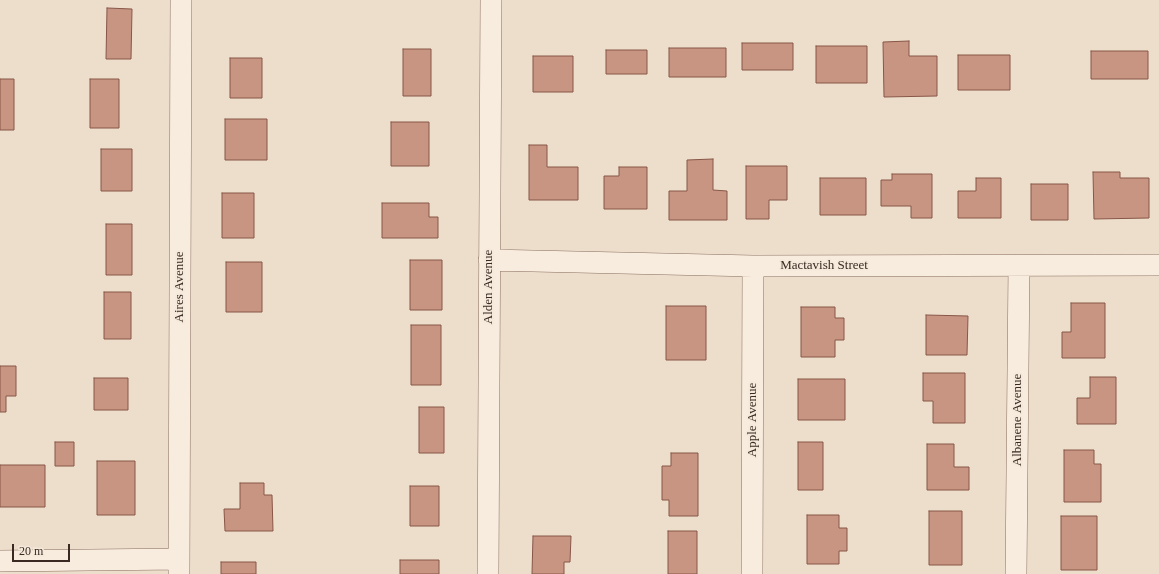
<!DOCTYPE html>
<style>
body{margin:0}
#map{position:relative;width:1159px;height:574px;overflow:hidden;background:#edddcb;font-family:Georgia,serif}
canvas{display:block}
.scale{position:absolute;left:12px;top:544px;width:58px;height:18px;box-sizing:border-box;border:2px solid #3a2a22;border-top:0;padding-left:5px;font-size:12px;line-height:14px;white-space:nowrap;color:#3a2a22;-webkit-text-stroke:3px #f4e9da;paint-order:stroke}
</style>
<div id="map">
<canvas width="1159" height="574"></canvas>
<div class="scale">20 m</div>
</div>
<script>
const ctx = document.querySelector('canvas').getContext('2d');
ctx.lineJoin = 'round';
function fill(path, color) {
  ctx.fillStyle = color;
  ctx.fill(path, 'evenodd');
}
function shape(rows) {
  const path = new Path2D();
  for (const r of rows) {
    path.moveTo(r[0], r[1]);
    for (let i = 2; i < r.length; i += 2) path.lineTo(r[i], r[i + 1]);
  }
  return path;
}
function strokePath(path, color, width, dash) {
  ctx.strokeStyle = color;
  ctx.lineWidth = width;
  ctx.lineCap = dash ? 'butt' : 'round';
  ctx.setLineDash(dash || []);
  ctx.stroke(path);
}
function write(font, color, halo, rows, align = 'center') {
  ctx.font = font + ' Georgia,serif';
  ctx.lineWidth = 3.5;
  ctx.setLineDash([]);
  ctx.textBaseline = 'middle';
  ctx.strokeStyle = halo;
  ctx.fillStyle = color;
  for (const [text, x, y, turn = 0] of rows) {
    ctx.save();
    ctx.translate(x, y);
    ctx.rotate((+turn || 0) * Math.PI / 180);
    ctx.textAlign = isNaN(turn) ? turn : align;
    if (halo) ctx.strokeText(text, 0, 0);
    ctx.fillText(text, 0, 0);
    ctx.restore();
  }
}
const building = shape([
 [107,8,132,9,131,59,106,59,107,8],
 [909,41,909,56,937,56,937,96,884,97,883,42,909,41],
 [742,43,793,43,793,70,742,70,742,43],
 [816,46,867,46,867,83,816,83,816,46],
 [669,48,726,48,726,77,669,77,669,48],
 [403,49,431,49,431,96,403,96,403,49],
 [606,50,647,50,647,74,606,74,606,50],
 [1091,51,1148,51,1148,79,1091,79,1091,51],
 [958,55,1010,55,1010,90,958,90,958,55],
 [533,56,573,56,573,92,533,92,533,56],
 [230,58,262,58,262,98,230,98,230,58],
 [0,79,14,79,14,130,0,130,0,79],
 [90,79,119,79,119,128,90,128,90,79],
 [225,119,267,119,267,160,225,160,225,119],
 [391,122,429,122,429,166,391,166,391,122],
 [529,145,547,145,547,167,578,167,578,200,529,200,529,145],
 [101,149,132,149,132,191,101,191,101,149],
 [713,159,713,190,727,191,727,220,669,220,669,191,687,191,687,160,713,159],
 [746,166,787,166,787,200,769,200,769,219,746,219,746,166],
 [619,167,647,167,647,209,604,209,604,176,619,176,619,167],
 [1093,172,1120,172,1120,178,1149,178,1149,218,1094,219,1093,172],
 [892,174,932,174,932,218,911,218,911,206,881,206,881,180,892,180,892,174],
 [820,178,866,178,866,215,820,215,820,178],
 [976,178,1001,178,1001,218,958,218,958,191,976,191,976,178],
 [1031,184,1068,184,1068,220,1031,220,1031,184],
 [222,193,254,193,254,238,222,238,222,193],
 [382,203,429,203,429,217,438,217,438,238,382,238,382,203],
 [106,224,132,224,132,275,106,275,106,224],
 [410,260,442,260,442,310,410,310,410,260],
 [226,262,262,262,262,312,226,312,226,262],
 [104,292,131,292,131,339,104,339,104,292],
 [1071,303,1105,303,1105,358,1062,358,1062,332,1071,332,1071,303],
 [666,306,706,306,706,360,666,360,666,306],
 [801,307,835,307,835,318,844,318,844,340,835,340,835,357,801,357,801,307],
 [926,315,968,316,967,355,926,355,926,315],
 [411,325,441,325,441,385,411,385,411,325],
 [0,366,16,366,16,396,6,396,6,412,0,412,0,366],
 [923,373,965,373,965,423,933,423,933,401,923,401,923,373],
 [1090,377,1116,377,1116,424,1077,424,1077,398,1090,398,1090,377],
 [94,378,128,378,128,410,94,410,94,378],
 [798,379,845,379,845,420,798,420,798,379],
 [419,407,444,407,444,453,419,453,419,407],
 [55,442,74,442,74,466,55,466,55,442],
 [798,442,823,442,823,490,798,490,798,442],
 [927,444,954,444,954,467,969,467,969,490,927,490,927,444],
 [1064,450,1094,450,1094,464,1101,464,1101,502,1064,502,1064,450],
 [671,453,698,453,698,516,669,516,669,500,662,500,662,466,671,466,671,453],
 [97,461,135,461,135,515,97,515,97,461],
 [0,465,45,465,45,507,0,507,0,465],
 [240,483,264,483,264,495,272,495,273,531,225,531,224,509,240,509,240,483],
 [410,486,439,486,439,526,410,526,410,486],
 [929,511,962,511,962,565,929,565,929,511],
 [807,515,839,515,839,528,847,528,847,551,839,551,839,564,807,564,807,515],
 [1061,516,1097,516,1097,570,1061,570,1061,516],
 [668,531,697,531,697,574,668,574,668,531],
 [533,536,571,536,570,562,564,562,564,574,532,574,533,536],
 [400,560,439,560,439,574,400,574,400,560],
 [221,562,256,562,256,574,221,574,221,562]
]);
const street = shape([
 [489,260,753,266,1159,265],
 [0,561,179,559],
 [179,574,181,0],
 [488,574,491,0],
 [752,574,753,266],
 [1016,574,1019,266]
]);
const streetNames = [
 ["Mactavish Street",824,266],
 ["Aires Avenue",180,287,-90],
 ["Alden Avenue",489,287,-90],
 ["Apple Avenue",753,420,-90],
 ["Albanene Avenue",1018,420,-90]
];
fill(building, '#c89583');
strokePath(building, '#875647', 1);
strokePath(street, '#896f60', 22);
strokePath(street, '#f8ecde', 21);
write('13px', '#3a2a22', '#f4e9da', streetNames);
</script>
